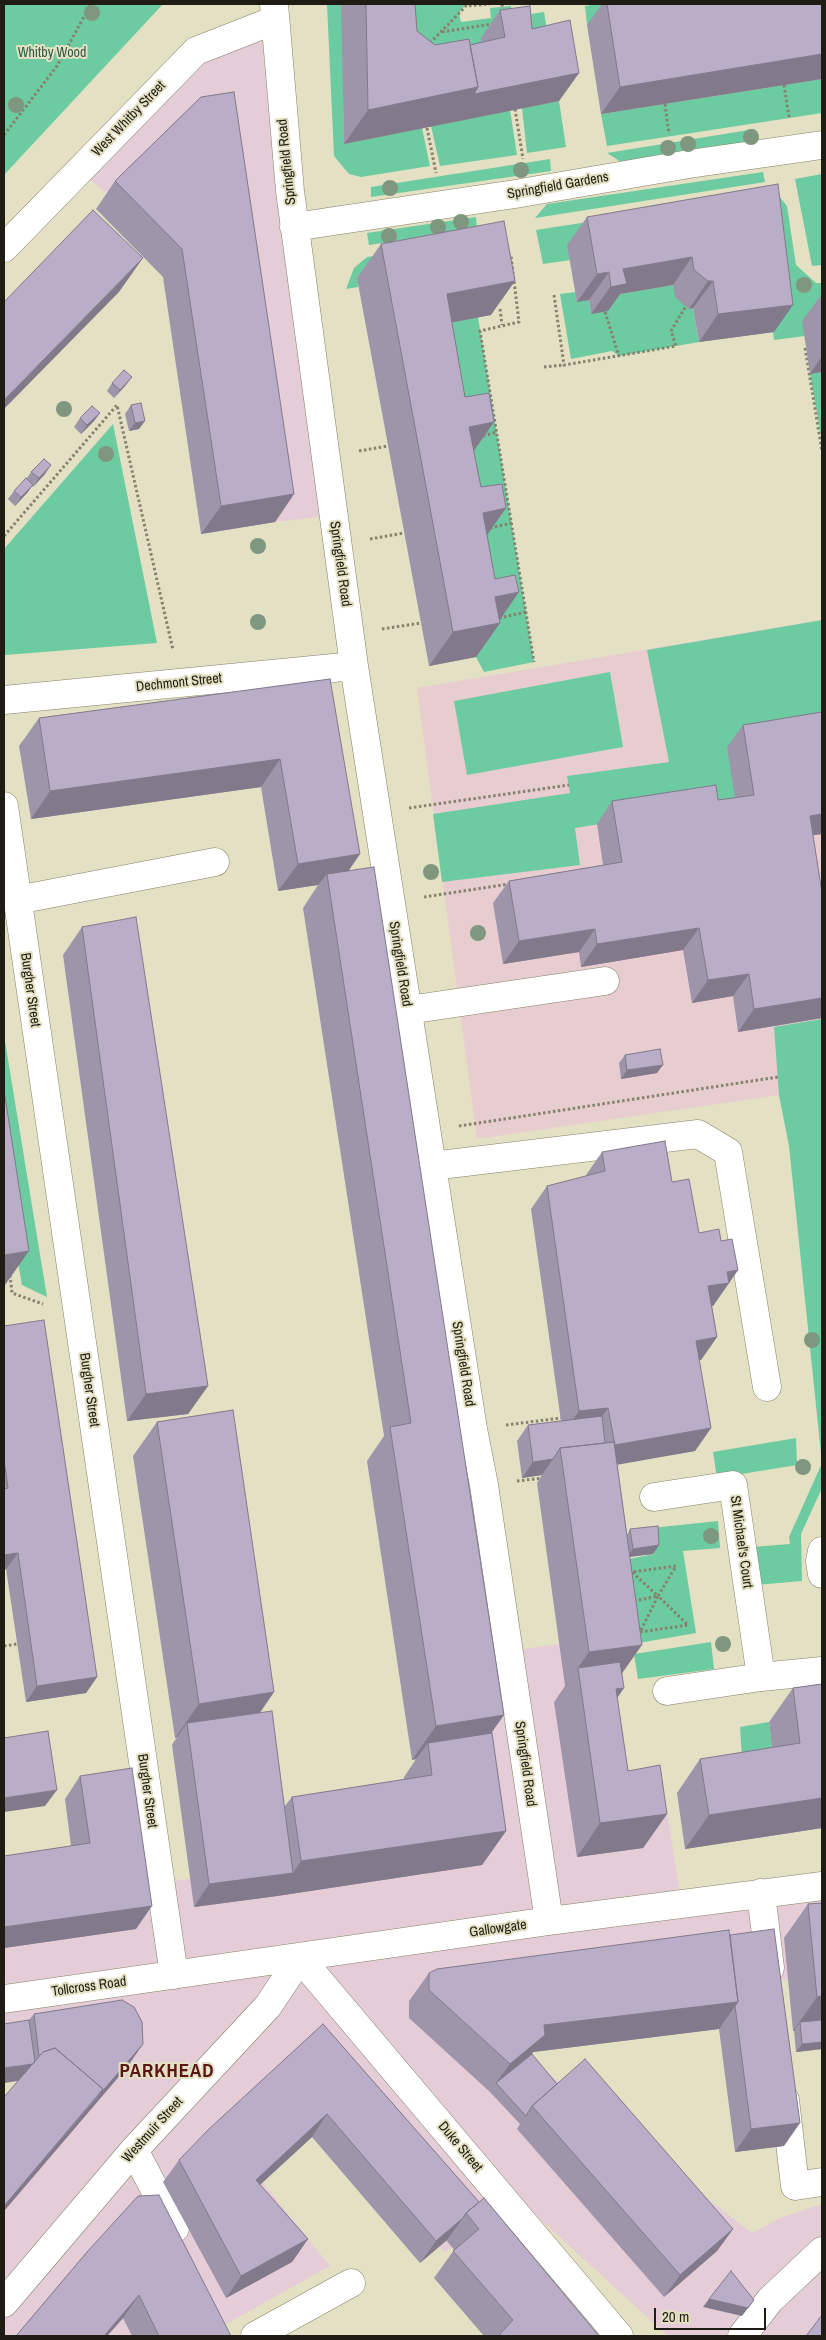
<!DOCTYPE html>
<style>
body{margin:0}
#map{position:relative;width:826px;height:2340px;overflow:hidden;background:#e4e0c3;font-family:"Archivo Narrow",sans-serif}
canvas{display:block}
.frame{position:absolute;inset:0;border:5px solid #1f1d13;pointer-events:none}
.scale{position:absolute;left:654px;top:2308px;width:112px;height:22px;box-sizing:border-box;border:2px solid #1f1d13;border-top:0;padding-left:6px;font-size:15px;line-height:18px;white-space:nowrap;color:#1f1d13;-webkit-text-stroke:4px #e4e0c3;paint-order:stroke}
</style>
<div id="map">
<canvas width="826" height="2340"></canvas>
<div class="frame"></div>
<div class="scale">20 m</div>
</div>
<script>
const ctx = document.querySelector('canvas').getContext('2d');
ctx.lineJoin = 'round';
function fill(path, color) {
  ctx.fillStyle = color;
  ctx.fill(path, 'evenodd');
}
function shape(rows) {
  const path = new Path2D();
  for (const r of rows) {
    path.moveTo(r[0], r[1]);
    for (let i = 2; i < r.length; i += 2) path.lineTo(r[i], r[i + 1]);
  }
  return path;
}
function strokePath(path, color, width, dash) {
  ctx.strokeStyle = color;
  ctx.lineWidth = width;
  ctx.lineCap = dash ? 'butt' : 'round';
  ctx.setLineDash(dash || []);
  ctx.stroke(path);
}
function write(font, color, halo, rows, align = 'center') {
  ctx.font = font + ' "Archivo Narrow",sans-serif';
  ctx.lineWidth = 4;
  ctx.setLineDash([]);
  ctx.textBaseline = 'middle';
  ctx.strokeStyle = halo;
  ctx.fillStyle = color;
  for (const [text, x, y, turn = 0] of rows) {
    ctx.save();
    ctx.translate(x, y);
    ctx.rotate((+turn || 0) * Math.PI / 180);
    ctx.textAlign = isNaN(turn) ? turn : align;
    if (halo) ctx.strokeText(text, 0, 0);
    ctx.fillText(text, 0, 0);
    ctx.restore();
  }
}
const commercial = shape([
 [267,35,328,516,258,524,203,155,139,218,85,176,199,60],
 [470,1448,502,1652,587,1640,615,1819,667,1810,680,1894,822,1877,822,1975,480,2020,752,2233,780,2218,822,2204,822,2336,668,2336,509,2191,445,2253,317,2105,248,2164,330,2266,205,2336,4,2336,4,2164,81,2073,4,2081,4,1906,454,1840,394,1462]
]);
const education = shape([
 [822,620,822,1140,789,1146,779,1095,477,1139,417,688]
]);
const green = shape([
 [4,4,163,4,4,175],
 [327,4,342,4,344,144,422,128,430,166,361,177,349,174,334,156],
 [388,4,466,4,459,13,461,22,491,18,490,8,511,6,513,17,544,12,550,48,481,38,485,65,411,79],
 [599,4,647,4,648,12,587,25,585,6],
 [822,79,822,113,607,146,601,114],
 [559,101,566,147,527,153,522,108],
 [510,110,517,155,440,166,431,126],
 [755,129,758,140,621,162,607,153],
 [550,159,551,171,371,197,371,187],
 [763,172,765,182,535,218,547,204],
 [822,174,822,265,812,266,795,179],
 [755,196,779,196,787,206,796,265,816,283,822,283,822,318,805,336,774,340,758,212,571,260,543,264,536,230],
 [476,217,477,229,369,245,367,233],
 [432,246,358,278,358,287,346,289,354,268,367,257],
 [673,285,689,309,693,308,699,342,619,356,612,351,571,359,560,294,576,292,577,301,589,300,591,314,603,297],
 [478,317,534,662,484,672,476,657,471,631,423,328],
 [822,372,822,442,810,374],
 [113,424,157,643,5,655,4,549],
 [822,620,822,732,738,817,699,808,575,828,580,865,442,882,433,814,570,793,567,776,669,762,647,650],
 [610,672,623,747,467,775,454,701],
 [822,1019,822,1488,801,1534,802,1581,756,1585,753,1547,790,1544,789,1537,822,1463,789,1146,779,1095,774,1027],
 [4,1035,47,1297,22,1285,4,1182],
 [796,1438,797,1465,717,1478,713,1452],
 [718,1521,720,1548,683,1551,696,1633,633,1644,619,1561,654,1554,652,1528],
 [711,1642,714,1669,638,1679,634,1654],
 [769,1722,775,1773,742,1757,740,1727]
]);
const path = shape([
 [466,4,466,6,490,4],
 [502,4,503,13],
 [442,32,492,24],
 [430,43,466,6],
 [784,85,789,117],
 [665,104,669,134],
 [515,109,523,159],
 [427,128,436,173],
 [4,135,57,66,91,4],
 [508,253,511,256,519,322,480,331,534,662],
 [554,295,564,365,676,346,671,331,686,306],
 [500,309,502,325],
 [605,312,619,356],
 [805,348,822,451],
 [544,367,564,365],
 [483,436,497,432],
 [359,451,388,446],
 [490,528,512,523],
 [4,536,117,405,173,650],
 [370,539,404,533],
 [499,618,526,612],
 [382,629,421,623],
 [409,808,569,785],
 [424,897,509,884],
 [459,1126,778,1077],
 [10,1275,12,1293,43,1304],
 [506,1425,561,1418],
 [517,1481,543,1478],
 [634,1601,658,1596,640,1632,688,1625,658,1596,676,1566,632,1572,658,1596],
 [4,1646,17,1644]
]);
const minor = shape([
 [274,4,290,191,354,666,473,1429,484,1485,549,1921],
 [294,227,515,194,689,164,822,145],
 [4,248,196,51,275,20],
 [4,700,354,666],
 [4,806,174,1975],
 [17,900,215,862],
 [408,1010,605,981],
 [432,1166,698,1134,728,1152,767,1387],
 [654,1497,733,1485,761,1677,667,1691],
 [822,1551,820,1561,822,1574],
 [761,1677,822,1671],
 [761,1893,770,1968],
 [300,1958,619,2336],
 [4,1999,549,1921,822,1886],
 [785,2100,795,2186,822,2182],
 [134,2150,175,2228],
 [4,2303,134,2150,268,2006,300,1958],
 [255,2336,351,2283],
 [742,2336,770,2300,822,2251]
]);
const trees = [
 [92,13],
 [16,105],
 [751,137],
 [688,144],
 [668,148],
 [521,170],
 [390,188],
 [461,222],
 [438,227],
 [389,236],
 [804,285],
 [64,409],
 [106,454],
 [258,546],
 [258,622],
 [431,872],
 [478,933],
 [812,1340],
 [803,1467],
 [711,1536],
 [723,1644]
];
const wall = shape([
 [341,4,415,4,417,31,435,45,470,45,481,42,481,38,500,10,532,29,579,73,559,101,344,144],
 [602,4,822,4,822,79,601,114,587,25],
 [201,97,294,494,275,522,201,534,163,277,96,209,115,181],
 [778,184,774,332,699,342,693,308,689,309,675,297,673,285,620,294,608,311,591,314,589,300,577,302,567,245,587,217],
 [381,244,491,315,452,322,465,397,494,422,474,451,481,487,506,508,487,535,500,623,476,657,429,666,357,278],
 [822,294,822,372,810,374,802,321],
 [112,383,126,385,114,398,107,391],
 [131,405,139,429,129,431,125,414],
 [100,413,94,421,81,434,74,427,80,418],
 [31,472,45,474,33,487,32,486,27,493,15,506,8,499,14,491,27,478],
 [330,679,349,871,492,1733,506,1831,482,1865,277,1896,194,1907,172,1745,177,1737,175,1738,133,1456,157,1422,274,1692,260,1713,284,1807,292,1797,404,1780,404,1777,416,1759,412,1760,367,1461,384,1436,303,908,318,885,278,891,261,787,31,819,19,746,39,718],
 [743,725,822,834,813,835,822,1018,738,1032,733,996,692,1003,683,950,581,967,579,952,503,964,493,903,509,881,603,865,597,824,612,801,718,800,735,798,727,747],
 [82,927,208,1386,188,1414,127,1421,63,955],
 [625,1055,657,1073,621,1079,619,1063],
 [602,1152,672,1182,699,1233,721,1241,738,1270,713,1306,712,1306,717,1337,701,1360,699,1360,711,1428,695,1451,617,1464,627,1535,630,1529,659,1545,653,1554,630,1557,622,1673,617,1698,628,1771,667,1814,643,1848,577,1857,554,1702,565,1686,537,1483,542,1475,522,1478,517,1441,528,1425,561,1421,531,1209,547,1186,587,1176,586,1175],
 [4,1326,97,1677,86,1693,26,1702,6,1569,4,1570],
 [822,1684,822,1828,685,1849,677,1793,700,1759,772,1748,769,1722,793,1688],
 [80,1776,136,1929,4,1948,4,1856,71,1846,65,1799],
 [822,1903,822,2049,796,2052,794,2031,793,2031,784,1938,808,1904],
 [730,1935,784,2146,735,2152,719,2029,533,2052,532,2054,557,2084,733,2229,717,2251,664,2297,517,2129,520,2124,490,2092,409,2018,409,2001,429,1973],
 [34,2014,143,2044,127,2067,4,2211,18,2081,29,2020],
 [323,2024,479,2202,599,2336,484,2336,434,2278,454,2250,447,2241,447,2240,420,2263,312,2137,260,2185,308,2239,292,2262,226,2298,163,2182,179,2160],
 [87,2252,231,2336,132,2336,123,2318,107,2336,16,2336]
]);
const shadedWall = shape([
 [822,54,822,79,601,114,620,87],
 [579,73,559,101,344,144,368,110,478,87],
 [692,257,673,285,620,294,608,311,591,314,623,269],
 [143,258,119,292,4,409,4,400],
 [609,272,589,300,577,302,597,274],
 [515,281,491,315,423,328,447,294],
 [708,281,713,281,693,308,689,309],
 [793,305,774,332,699,342,718,314],
 [822,356,822,372,810,374],
 [132,377,126,385,114,398,120,390],
 [100,413,94,421,81,434,87,425],
 [145,421,139,429,129,431,135,423],
 [494,422,470,456,469,427],
 [51,465,45,474,33,487,39,478],
 [33,485,27,493,15,506,21,497],
 [294,494,275,522,201,534,221,506],
 [506,508,482,542,483,513],
 [519,592,497,624,500,623,476,657,429,666,453,632,495,597],
 [280,759,261,787,31,819,50,791],
 [822,814,822,834,794,838,810,816],
 [360,854,341,882,327,874,318,885,278,891,298,864],
 [699,928,683,950,581,967,597,944],
 [595,929,579,952,503,964,519,941],
 [749,974,733,996,692,1003,708,980],
 [822,998,822,1018,738,1032,754,1009],
 [663,1065,657,1073,621,1079,627,1070],
 [29,1251,5,1285,4,1285,4,1255],
 [738,1270,713,1306,692,1309,708,1286,727,1272],
 [717,1337,701,1360,680,1364,696,1341],
 [208,1386,188,1414,127,1421,146,1394],
 [608,1408,592,1431,563,1434,579,1411],
 [711,1428,695,1451,599,1468,615,1445],
 [553,1459,542,1475,522,1478,533,1462],
 [659,1545,653,1554,627,1557,633,1549],
 [18,1553,6,1569,4,1570,4,1555],
 [642,1645,618,1679,578,1668,565,1686,589,1652],
 [97,1677,86,1693,26,1702,37,1686],
 [624,1688,601,1722,616,1689],
 [274,1692,250,1726,187,1723,177,1737,175,1738,199,1704],
 [504,1715,480,1749,428,1743,416,1759,412,1760,436,1726],
 [57,1790,45,1806,4,1812,4,1798],
 [822,1798,822,1828,685,1849,709,1815],
 [667,1814,643,1848,577,1857,600,1823],
 [506,1831,482,1865,277,1896,194,1907,209,1884,293,1873,301,1861],
 [152,1906,136,1929,4,1948,4,1927],
 [822,1996,822,2027,800,2022,794,2031,793,2031,817,1997],
 [738,2002,719,2029,533,2052,526,2062,496,2083,490,2091,510,2064,544,2025],
 [822,2042,822,2049,796,2052,802,2044],
 [143,2044,127,2067,4,2211,4,2206],
 [35,2064,24,2080,4,2083,4,2068],
 [327,2114,312,2137,240,2203,256,2180],
 [800,2123,784,2146,735,2152,751,2129],
 [463,2218,447,2240,420,2263,436,2241],
 [733,2229,717,2251,664,2297,680,2275],
 [308,2239,292,2262,226,2298,241,2276],
 [139,2295,123,2318,107,2336,104,2336],
 [709,2299,754,2300,742,2316,703,2307]
]);
const building = shape([
 [366,4,415,4,417,31,435,45,469,39,478,87,368,110,366,4],
 [607,4,822,4,822,54,620,87,607,4],
 [530,6,532,29,570,20,579,73,474,94,478,87,470,45,505,37,500,10,530,6],
 [234,92,294,494,221,506,182,249,115,181,201,97,234,92],
 [778,184,793,305,718,314,713,281,708,281,694,270,692,257,623,269,627,284,625,284,611,287,609,272,597,274,587,217,778,184],
 [93,210,143,258,4,400,4,302,93,210],
 [504,221,515,281,447,294,465,397,489,393,494,422,469,427,481,487,502,484,506,508,483,513,495,579,515,575,519,592,495,597,500,623,453,632,381,244,504,221],
 [124,370,132,377,120,390,112,383,124,370],
 [141,403,145,421,135,423,131,405,141,403],
 [92,406,100,413,87,425,80,418,92,406],
 [44,459,51,465,39,478,31,472,44,459],
 [26,478,33,485,21,497,14,491,26,478],
 [330,679,360,854,298,864,280,759,50,791,39,718,330,679],
 [822,712,822,814,810,816,822,893,822,998,754,1009,749,974,708,980,699,928,597,944,595,929,519,941,509,881,622,862,612,801,716,785,718,800,754,795,743,725,822,712],
 [374,867,504,1715,436,1726,390,1427,411,1423,327,874,374,867],
 [136,917,208,1386,146,1394,82,927,136,917],
 [660,1049,663,1065,627,1070,625,1055,660,1049],
 [4,1090,29,1251,4,1255,4,1090],
 [665,1141,672,1182,689,1179,699,1233,719,1229,721,1241,732,1239,738,1270,727,1272,729,1283,708,1286,717,1337,696,1341,711,1428,615,1445,608,1408,579,1411,547,1186,605,1171,602,1152,665,1141],
 [44,1320,97,1677,37,1686,18,1553,4,1555,4,1489,8,1488,4,1460,4,1326,44,1320],
 [233,1410,274,1692,199,1704,157,1422,233,1410],
 [602,1416,605,1443,560,1448,553,1459,533,1462,528,1425,602,1416],
 [614,1442,642,1645,589,1652,560,1448,614,1442],
 [658,1526,659,1545,633,1549,630,1529,658,1526],
 [620,1662,624,1688,616,1689,628,1771,660,1765,667,1814,600,1823,578,1668,620,1662],
 [822,1684,822,1798,709,1815,700,1759,800,1743,793,1688,822,1684],
 [272,1711,293,1873,209,1884,187,1723,272,1711],
 [48,1731,57,1790,4,1798,4,1738,48,1731],
 [492,1733,506,1831,301,1861,292,1797,432,1775,428,1743,492,1733],
 [132,1768,152,1906,4,1927,4,1856,90,1843,80,1776,132,1768],
 [822,1903,822,1996,817,1997,808,1904,822,1903],
 [774,1929,800,2123,751,2129,735,2006,738,2002,730,1935,774,1929],
 [729,1930,738,2002,544,2025,545,2035,510,2064,429,1990,429,1973,437,1969,729,1930],
 [122,2000,134,2007,142,2022,143,2044,100,2094,103,2089,55,2048,43,2052,39,2056,34,2014,122,2000],
 [29,2020,35,2062,33,2064,4,2068,4,2024,29,2020],
 [822,2020,822,2042,802,2044,800,2022,822,2020],
 [323,2024,479,2202,466,2213,463,2218,436,2241,327,2114,256,2180,308,2239,241,2276,179,2160,209,2129,323,2024],
 [55,2048,103,2089,4,2206,4,2097,43,2052,55,2048],
 [532,2054,557,2084,532,2106,526,2116,496,2083,532,2054],
 [585,2059,733,2229,680,2275,532,2106,585,2059],
 [159,2195,231,2336,159,2336,139,2295,104,2336,16,2336,87,2252,138,2196,159,2195],
 [484,2198,599,2336,502,2336,500,2334,513,2320,453,2251,479,2229,466,2213,484,2198],
 [731,2271,754,2300,748,2308,709,2299,731,2271],
 [822,2315,822,2336,806,2336,822,2315]
]);
const parkNames = [
 ["Whitby Wood",52,53]
];
const streetNames = [
 ["West Whitby Street",129,119,-46],
 ["Springfield Road",287,162,-96],
 ["Springfield Gardens",558,186,-10],
 ["Springfield Road",340,564,82],
 ["Dechmont Street",179,683,-6],
 ["Springfield Road",400,964,81],
 ["Burgher Street",30,990,82],
 ["Springfield Road",463,1364,81],
 ["Burgher Street",89,1390,82],
 ["St Michael's Court",741,1542,82],
 ["Springfield Road",525,1764,82],
 ["Burgher Street",147,1791,82],
 ["Gallowgate",498,1929,-8],
 ["Tollcross Road",89,1987,-8],
 ["Westmuir Street",153,2130,-48],
 ["Duke Street",460,2147,50]
];
const districtNames = [
 ["PARKHEAD",167,2072]
];
fill(commercial, '#e5cdd8');
fill(education, '#e8cdd0');
fill(green, '#6dcba1');
strokePath(minor, '#858166', 29);
strokePath(path, '#85826e', 3, [2.5, 2.5]);
strokePath(minor, '#fff', 28);
ctx.fillStyle = '#7f977f';
for (const [x, y] of trees) {
  ctx.beginPath();
  ctx.arc(x, y, 8, 0, 2 * Math.PI);
  ctx.fill();
}
fill(wall, '#9f95ab');
fill(shadedWall, '#82798b');
fill(building, '#b9adc7');
strokePath(building, '#82798b', 1);
write('14px', '#2c5c47', '#e4e0c3', parkNames);
write('14px', '#1f1d13', '#e4e0c3', streetNames);
ctx.letterSpacing = '1px';
write('bold 19px', '#5a1614', '#e4e0c3', districtNames);
ctx.letterSpacing = '0px';
</script>
